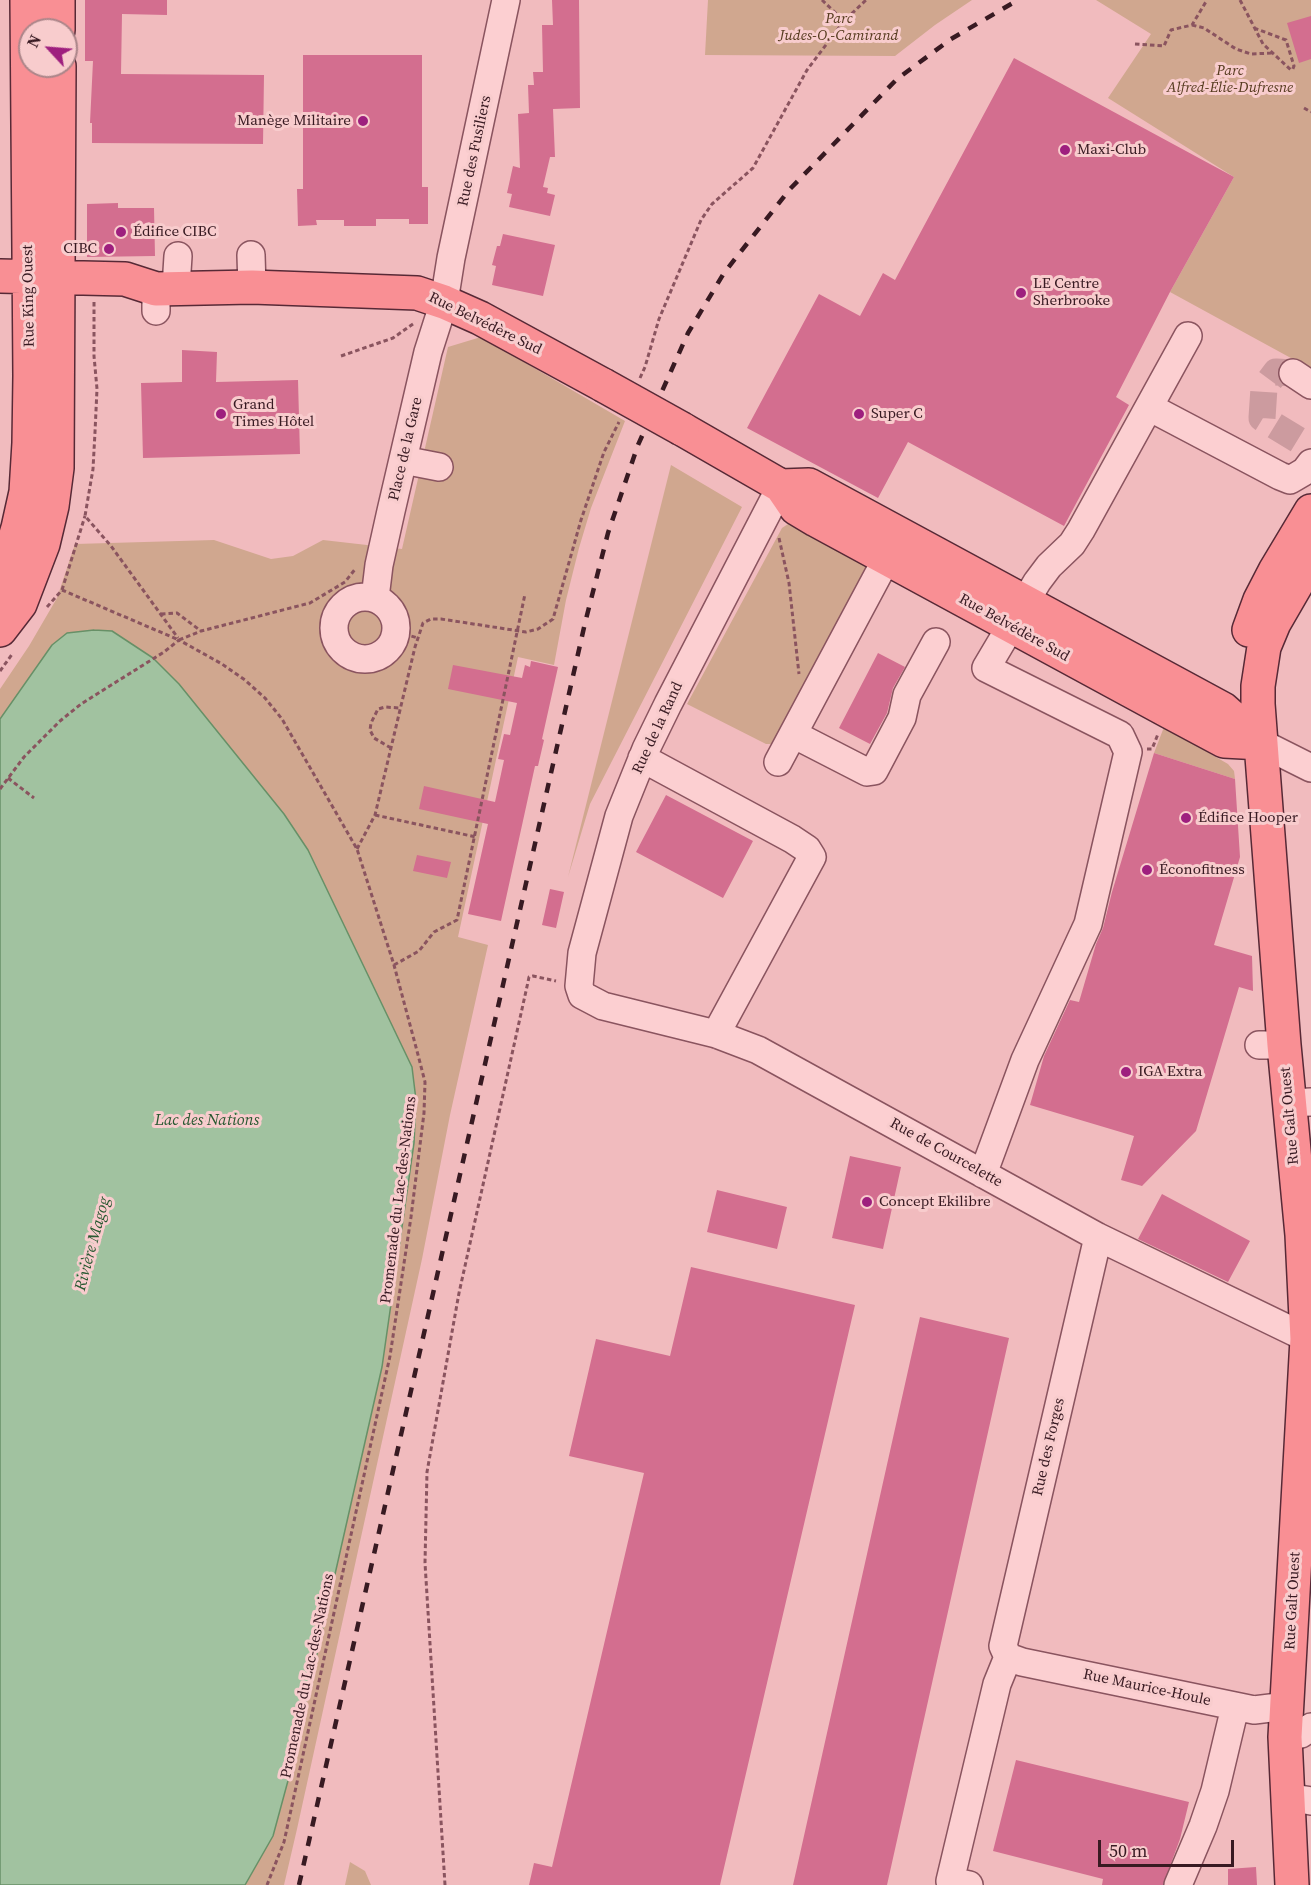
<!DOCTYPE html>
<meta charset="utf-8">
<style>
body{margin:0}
#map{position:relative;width:1311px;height:1885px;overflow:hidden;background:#f1bbbe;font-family:"Source Serif 4",serif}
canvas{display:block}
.north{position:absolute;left:18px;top:18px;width:60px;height:60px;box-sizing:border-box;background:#f8cccd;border:2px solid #ab8589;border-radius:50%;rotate:296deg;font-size:16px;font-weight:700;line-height:24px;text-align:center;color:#381a22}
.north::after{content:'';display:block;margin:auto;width:21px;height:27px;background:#9e1f7e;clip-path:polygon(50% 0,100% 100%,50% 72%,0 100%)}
.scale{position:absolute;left:1098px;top:1840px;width:136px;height:27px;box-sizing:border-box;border:3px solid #381a22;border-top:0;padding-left:8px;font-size:18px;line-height:21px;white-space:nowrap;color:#381a22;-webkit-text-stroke:4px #f8cccd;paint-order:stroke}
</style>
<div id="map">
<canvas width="1311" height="1885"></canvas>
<div class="north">N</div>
<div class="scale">50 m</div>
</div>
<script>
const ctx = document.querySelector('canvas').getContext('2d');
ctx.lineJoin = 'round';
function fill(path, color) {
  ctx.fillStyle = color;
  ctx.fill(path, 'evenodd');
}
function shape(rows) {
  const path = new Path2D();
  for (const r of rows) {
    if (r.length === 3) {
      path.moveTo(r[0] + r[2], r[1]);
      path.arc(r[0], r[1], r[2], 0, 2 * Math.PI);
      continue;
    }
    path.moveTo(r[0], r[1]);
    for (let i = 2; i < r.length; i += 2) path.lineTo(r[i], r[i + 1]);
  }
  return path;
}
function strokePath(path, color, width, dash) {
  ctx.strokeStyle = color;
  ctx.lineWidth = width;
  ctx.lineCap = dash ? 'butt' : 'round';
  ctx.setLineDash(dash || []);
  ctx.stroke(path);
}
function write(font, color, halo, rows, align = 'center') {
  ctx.font = font + ' "Source Serif 4",serif';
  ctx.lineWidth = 6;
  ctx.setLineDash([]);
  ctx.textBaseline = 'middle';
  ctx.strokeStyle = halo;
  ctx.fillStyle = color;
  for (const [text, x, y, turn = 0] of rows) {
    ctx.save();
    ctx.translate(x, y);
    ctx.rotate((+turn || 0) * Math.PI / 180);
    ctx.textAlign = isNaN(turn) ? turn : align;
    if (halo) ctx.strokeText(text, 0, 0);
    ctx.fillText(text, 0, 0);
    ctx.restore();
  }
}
const green = shape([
 [708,0,972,0,935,25,895,56,705,55],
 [1096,0,1311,0,1311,369,1170,292,1234,177,1108,98,1151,34],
 [481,337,625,421,591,508,579,548,566,600,554,665,518,657,458,937,488,945,450,1115,422,1259,297,1829,284,1885,245,1885,289,1777,382,1367,414,1143,416,1100,153,658,112,631,52,645,0,719,0,689,29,646,57,598,75,544,214,540,271,559,293,556,323,540,402,549,448,347],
 [671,465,742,507,590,804,568,877],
 [788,524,792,524,872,570,773,744,766,744,687,704,782,528],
 [1164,727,1228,764,1234,771,1235,779,1154,753],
 [350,1862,365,1871,371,1885,345,1885]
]);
const water = shape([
 [94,630,112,631,153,658,179,684,284,814,308,850,412,1067,416,1100,414,1143,382,1367,289,1777,273,1836,245,1885,0,1885,0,719,52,645,67,633,94,630]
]);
const building = shape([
 [85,0,167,0,167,15,122,14,121,74,264,75,263,144,92,143,92,123,90,123,93,61,85,61],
 [552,0,579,0,580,108,553,109,555,157,550,157,543,187,548,188,547,193,555,195,550,216,509,207,512,194,507,193,513,166,520,168,518,114,529,113,528,85,534,85,533,72,543,72,542,25,553,25],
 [1311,16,1311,59,1299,63,1287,23],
 [303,55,422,55,422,187,428,187,428,224,409,224,409,219,376,219,376,226,344,226,344,220,316,220,317,225,298,226,297,189,303,189],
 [1014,58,1234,177,1170,292,1116,397,1129,405,1064,526,908,442,878,498,747,428,819,294,860,316,883,273,895,280],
 [118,203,118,208,154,208,155,256,87,257,87,204],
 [503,234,555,245,543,296,492,285,496,266,492,265,497,246,500,246],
 [182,350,217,352,216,382,298,380,300,454,143,458,141,383,182,382],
 [878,653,905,667,893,688,887,713,870,744,839,728],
 [531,661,558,667,542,739,544,740,538,766,535,766,501,921,468,914,488,824,419,809,424,786,495,802,504,760,498,759,504,734,510,735,517,703,448,689,453,665,522,678,525,665,530,667],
 [1154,753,1235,779,1240,857,1214,945,1252,956,1253,991,1239,987,1196,1131,1142,1186,1121,1180,1134,1136,1030,1105,1044,1056,1070,1000,1079,1002,1096,944,1103,928,1112,892],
 [666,795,753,841,723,898,636,852],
 [417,855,451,862,447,878,413,871],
 [550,889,564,892,556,928,542,925],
 [850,1156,901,1167,883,1249,832,1238],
 [717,1190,787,1207,777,1249,707,1232],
 [1162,1194,1250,1241,1228,1282,1138,1239],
 [691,1267,855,1305,720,1885,529,1885,534,1863,552,1867,644,1473,569,1456,596,1339,670,1356],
 [920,1317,1009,1338,887,1885,793,1885],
 [1016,1760,1189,1802,1180,1839,1163,1885,1102,1885,1103,1879,993,1851],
 [1256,1867,1257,1885,1228,1885,1228,1869]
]);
const minorTunnel = shape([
 [1293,373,1276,372,1264,388,1262,418,1303,443]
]);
const path = shape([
 [822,0,844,21],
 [1240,0,1263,44,1292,71],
 [1192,25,1204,28,1236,49,1251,54,1272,53],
 [1254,28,1286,40,1294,66,1292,71],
 [1135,44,1164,46,1171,30,1192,25,1207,0],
 [1304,108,1311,112],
 [94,302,94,356,97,389,95,432,93,469,85,516,111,546,178,638],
 [341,356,393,338,413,324],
 [640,378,645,367,659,319,701,220,712,204,753,168,807,70,844,21,866,0],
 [779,538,789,583,799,674],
 [62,590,85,516],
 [47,607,62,590,179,640,201,631,310,603,345,582,356,568],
 [161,614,177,613,201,631],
 [397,632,418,638],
 [0,671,13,653],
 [391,748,374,738,370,730,371,723,378,709,385,707,400,708],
 [1147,749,1152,749,1158,734],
 [8,778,34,798],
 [0,789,24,757,60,721,81,704,164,652,179,640,222,664,245,680,265,698,282,719,357,849,394,965,417,1051,425,1082,424,1113,411,1217,390,1356,284,1842,267,1885],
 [375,815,476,837],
 [357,849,375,815,415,647,423,623,431,619,441,619,526,632,538,629,553,619,581,520,604,452,619,422],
 [394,965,419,951,434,932,457,920,525,594],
 [445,1885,425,1563,427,1472,459,1293,528,982,529,977,533,976,556,981]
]);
const minor = shape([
 [251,255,252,287],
 [176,287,178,256],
 [156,289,156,311],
 [1293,373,1311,385],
 [1149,407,1280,476,1290,480,1305,471,1311,463],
 [403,460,439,467],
 [781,486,668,704,646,749,619,816,582,953,579,986,582,995,603,1006,716,1034,758,1050,1098,1237,1311,1340],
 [365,628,31],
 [375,598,379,565,391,511,428,352,444,302,451,258,506,0],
 [793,734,867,772,874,771,902,718,907,695,936,642],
 [1261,743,1311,768],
 [642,758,792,839,807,849,812,857,716,1034],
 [778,762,887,558],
 [1259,1045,1284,1045],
 [1289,1103,1311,1102],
 [983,1174,1025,1060,1088,924,1128,752,1120,735,986,668,1037,582,1049,566,1072,544,1081,530,1188,336],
 [1008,1657,1003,1646,1098,1237],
 [1008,1657,1022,1662,1254,1710,1287,1706],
 [1285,1737,1301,1734,1311,1727],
 [1287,1797,1311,1801],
 [969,1885,950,1881,997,1684,1008,1657],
 [1178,1885,1203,1826,1215,1791,1235,1707]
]);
const major = shape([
 [58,0,58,30],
 [0,276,125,279,156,289,252,287,417,293,444,302,480,318,603,385],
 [682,429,781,486,796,508,816,520,1168,711,1224,741,1261,743],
 [781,486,809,485,1223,709,1261,743],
 [0,588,18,528,26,492,29,443,30,376,27,0],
 [0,630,20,604,43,544,52,506,57,468,59,66],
 [1249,630,1260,600,1275,571,1311,511],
 [1292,1885,1285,1737,1307,1339,1302,1235,1284,1045,1258,704,1258,686,1264,647,1274,623,1311,559]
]);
const rail = shape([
 [299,1885,585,623,608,533,638,445,688,333,724,273,790,189,897,79,951,39,1018,0]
]);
const majorBridge = shape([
 [603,385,682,429]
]);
const markers = [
 [363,121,6,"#9e1f7e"],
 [1065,150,6,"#9e1f7e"],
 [121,232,6,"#9e1f7e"],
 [109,249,6,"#9e1f7e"],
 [1021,293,6,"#9e1f7e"],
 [221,414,6,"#9e1f7e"],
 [859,414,6,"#9e1f7e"],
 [1186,818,6,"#9e1f7e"],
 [1147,870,6,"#9e1f7e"],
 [1126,1072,6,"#9e1f7e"],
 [867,1202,6,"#9e1f7e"]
];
const parkNames = [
 ["Parc",839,19],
 ["Judes-O.-Camirand",839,36],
 ["Parc",1230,71],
 ["Alfred-Élie-Dufresne",1230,88]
];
const poiNames = [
 ["Manège Militaire",351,121,"right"],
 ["Maxi-Club",1077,150],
 ["Édifice CIBC",133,232],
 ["CIBC",97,249,"right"],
 ["LE Centre",1033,284],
 ["Sherbrooke",1033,301],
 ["Grand",233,405],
 ["Times Hôtel",233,422],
 ["Super C",871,414],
 ["Édifice Hooper",1198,818],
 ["Éconofitness",1159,870],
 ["IGA Extra",1138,1072],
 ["Concept Ekilibre",879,1202]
];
const streetNames = [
 ["Rue des Fusiliers",475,151,-78],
 ["Rue King Ouest",29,296,-91],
 ["Rue Belvédère Sud",485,324,26],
 ["Place de la Gare",406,449,-77],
 ["Rue Belvédère Sud",1014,628,29],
 ["Rue de la Rand",658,728,-65],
 ["Rue Galt Ouest",1290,1116,-95],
 ["Rue de Courcelette",946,1153,29],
 ["Promenade du Lac-des-Nations",399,1200,-83],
 ["Rue des Forges",1049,1447,-77],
 ["Rue Galt Ouest",1293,1601,-87],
 ["Promenade du Lac-des-Nations",308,1676,-78],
 ["Rue Maurice-Houle",1147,1688,12]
];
const waterNames = [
 ["Lac des Nations",207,1121],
 ["Rivière Magog",93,1244,-75]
];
fill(green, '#d0a78f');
fill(water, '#a1c2a0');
strokePath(water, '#679067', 1.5);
fill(building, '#d36e8f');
strokePath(minorTunnel, '#cc9b9f', 27, [27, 14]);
strokePath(minor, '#8a545f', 30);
strokePath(major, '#572936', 36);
strokePath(path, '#8a545f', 3, [4.5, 3]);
strokePath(minor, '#fccfd1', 27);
strokePath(major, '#f98f94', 33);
strokePath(rail, '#381a22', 4.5, [10, 10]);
strokePath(majorBridge, '#572936', 36, []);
strokePath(majorBridge, '#f98f94', 33);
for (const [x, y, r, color] of markers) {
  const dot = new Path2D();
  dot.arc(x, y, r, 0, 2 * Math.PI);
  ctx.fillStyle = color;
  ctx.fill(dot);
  strokePath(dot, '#f8cccd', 2);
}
write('italic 15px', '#563b1f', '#f8cccd', parkNames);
write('15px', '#381a22', '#f8cccd', poiNames, 'left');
write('15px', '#381a22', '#f8cccd', streetNames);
write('italic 16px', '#285931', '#f8cccd', waterNames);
</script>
